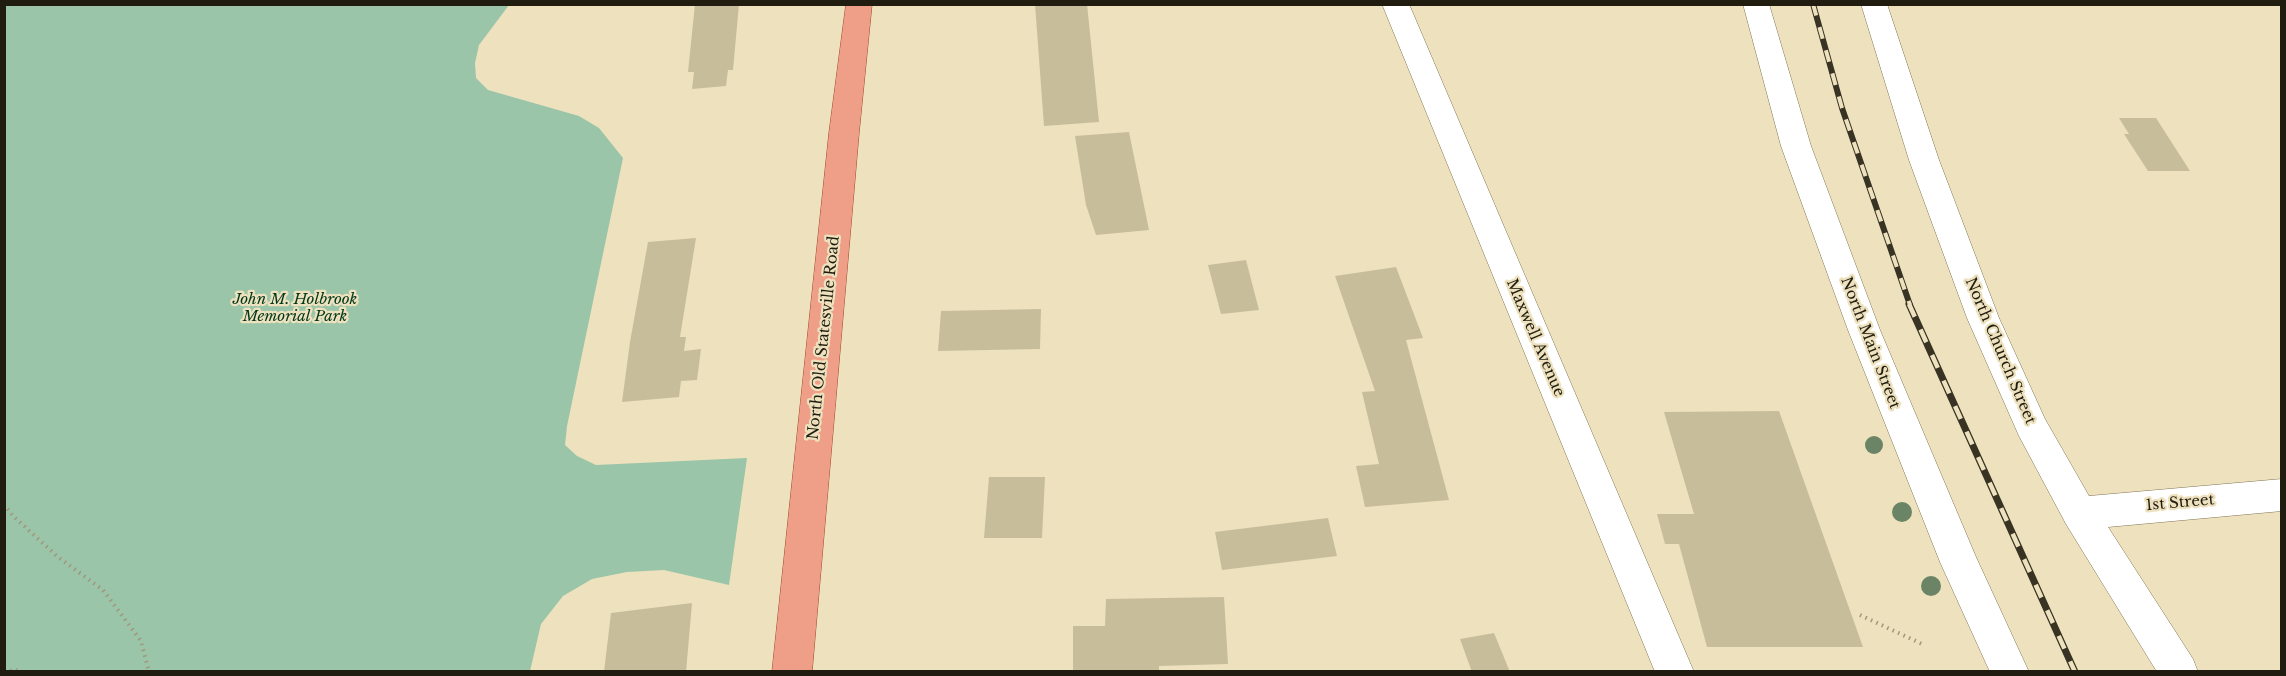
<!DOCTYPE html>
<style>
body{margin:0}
#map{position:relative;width:2286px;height:676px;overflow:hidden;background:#ede1be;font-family:"Libre Baskerville",serif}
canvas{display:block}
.frame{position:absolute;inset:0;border:6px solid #201c0f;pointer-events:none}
</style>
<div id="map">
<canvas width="2286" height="676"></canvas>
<div class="frame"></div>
</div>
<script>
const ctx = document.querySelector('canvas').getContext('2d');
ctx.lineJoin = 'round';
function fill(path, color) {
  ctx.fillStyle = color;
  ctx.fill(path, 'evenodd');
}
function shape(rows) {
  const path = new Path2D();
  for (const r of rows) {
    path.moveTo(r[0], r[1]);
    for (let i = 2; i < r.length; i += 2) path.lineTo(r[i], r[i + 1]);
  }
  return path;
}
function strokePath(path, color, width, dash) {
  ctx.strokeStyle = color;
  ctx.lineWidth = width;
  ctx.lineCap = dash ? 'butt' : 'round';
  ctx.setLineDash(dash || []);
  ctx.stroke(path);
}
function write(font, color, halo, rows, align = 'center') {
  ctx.font = font + ' "Libre Baskerville",serif';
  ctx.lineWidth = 4.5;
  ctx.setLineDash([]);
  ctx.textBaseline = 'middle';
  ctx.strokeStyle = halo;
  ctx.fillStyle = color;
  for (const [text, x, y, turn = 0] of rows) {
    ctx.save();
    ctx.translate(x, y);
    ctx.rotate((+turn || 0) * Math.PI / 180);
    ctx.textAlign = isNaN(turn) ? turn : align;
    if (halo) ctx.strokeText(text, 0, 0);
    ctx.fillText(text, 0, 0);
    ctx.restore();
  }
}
const green = shape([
 [4,5,509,5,479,45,475,63,476,78,488,90,579,116,599,128,623,158,567,426,565,445,577,456,596,465,747,458,729,585,664,570,627,572,592,579,563,596,541,624,530,671,5,671]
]);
const building = shape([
 [695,4,739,4,733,70,728,70,726,86,692,89,694,72,688,72],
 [1035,4,1087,4,1099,122,1044,126],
 [2119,118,2156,118,2190,171,2148,171,2124,134,2129,134],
 [1129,132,1149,230,1096,235,1086,205,1075,136],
 [696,238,680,337,686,337,684,351,701,349,697,380,681,381,679,397,622,402,630,342,648,242],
 [1246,260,1259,310,1221,314,1208,265],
 [1396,267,1423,338,1406,340,1449,500,1365,507,1356,466,1379,464,1362,392,1375,391,1335,276],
 [1041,309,1040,349,938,351,941,311],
 [1779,411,1863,647,1707,647,1679,544,1665,544,1657,514,1694,514,1664,412],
 [989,477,1045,477,1042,538,984,538],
 [1328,518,1337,556,1222,570,1215,532],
 [1224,597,1228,664,1159,666,1159,672,1073,672,1073,626,1105,626,1106,599],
 [692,603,686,672,604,672,611,613],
 [1494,633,1510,672,1472,672,1460,639]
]);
const path = shape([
 [4,504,13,516,58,557,103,590,141,641,149,672],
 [1860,615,1922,644],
 [4,671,21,670]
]);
const minor = shape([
 [1382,4,1409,4,1694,672,1655,672,1382,4],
 [1861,4,1887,4,1939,160,1999,318,2045,419,2089,496,2282,479,2282,511,2108,527,2193,659,2198,672,2157,672,2066,524,2019,436,1967,318,1909,160,1861,4]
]);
const tertiary = shape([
 [1743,4,1769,4,1811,146,1880,330,1976,557,2029,672,1990,672,1940,562,1848,330,1781,146,1743,4]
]);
const primary = shape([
 [846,4,872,4,859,133,812,672,772,672,829,133,846,4]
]);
const railFar1 = shape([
 [1813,4,1842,108,1910,305]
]);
const rail = shape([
 [1909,304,2075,672]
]);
const trees = [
 [1874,445,9],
 [1902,512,10],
 [1931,586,10]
];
const parkNames = [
 ["John M. Holbrook",295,300],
 ["Memorial Park",295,317]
];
const streetNames = [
 ["North Old Statesville Road",824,338,-84],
 ["Maxwell Avenue",1535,338,67],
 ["North Main Street",1870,343,69],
 ["North Church Street",2000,351,67],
 ["1st Street",2180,503,-5]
];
fill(green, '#9ac5a8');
fill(building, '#c8bd9b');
strokePath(minor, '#807556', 1);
strokePath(tertiary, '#807556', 1);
strokePath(primary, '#9f462a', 1);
strokePath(path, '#a0977c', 4, [1.5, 4.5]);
fill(minor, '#fff');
fill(tertiary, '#fff');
fill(primary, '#ef9e88');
strokePath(railFar1, '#383323', 6);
strokePath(rail, '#383323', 7);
strokePath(railFar1, '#ede1be', 4, [12]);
strokePath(rail, '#ede1be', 4.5, [14]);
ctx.fillStyle = '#6b8465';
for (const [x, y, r] of trees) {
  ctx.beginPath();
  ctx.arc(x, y, r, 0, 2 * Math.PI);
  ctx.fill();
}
write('italic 15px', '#00381c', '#ede1be', parkNames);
write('15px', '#201c0f', '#ede1be', streetNames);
</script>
